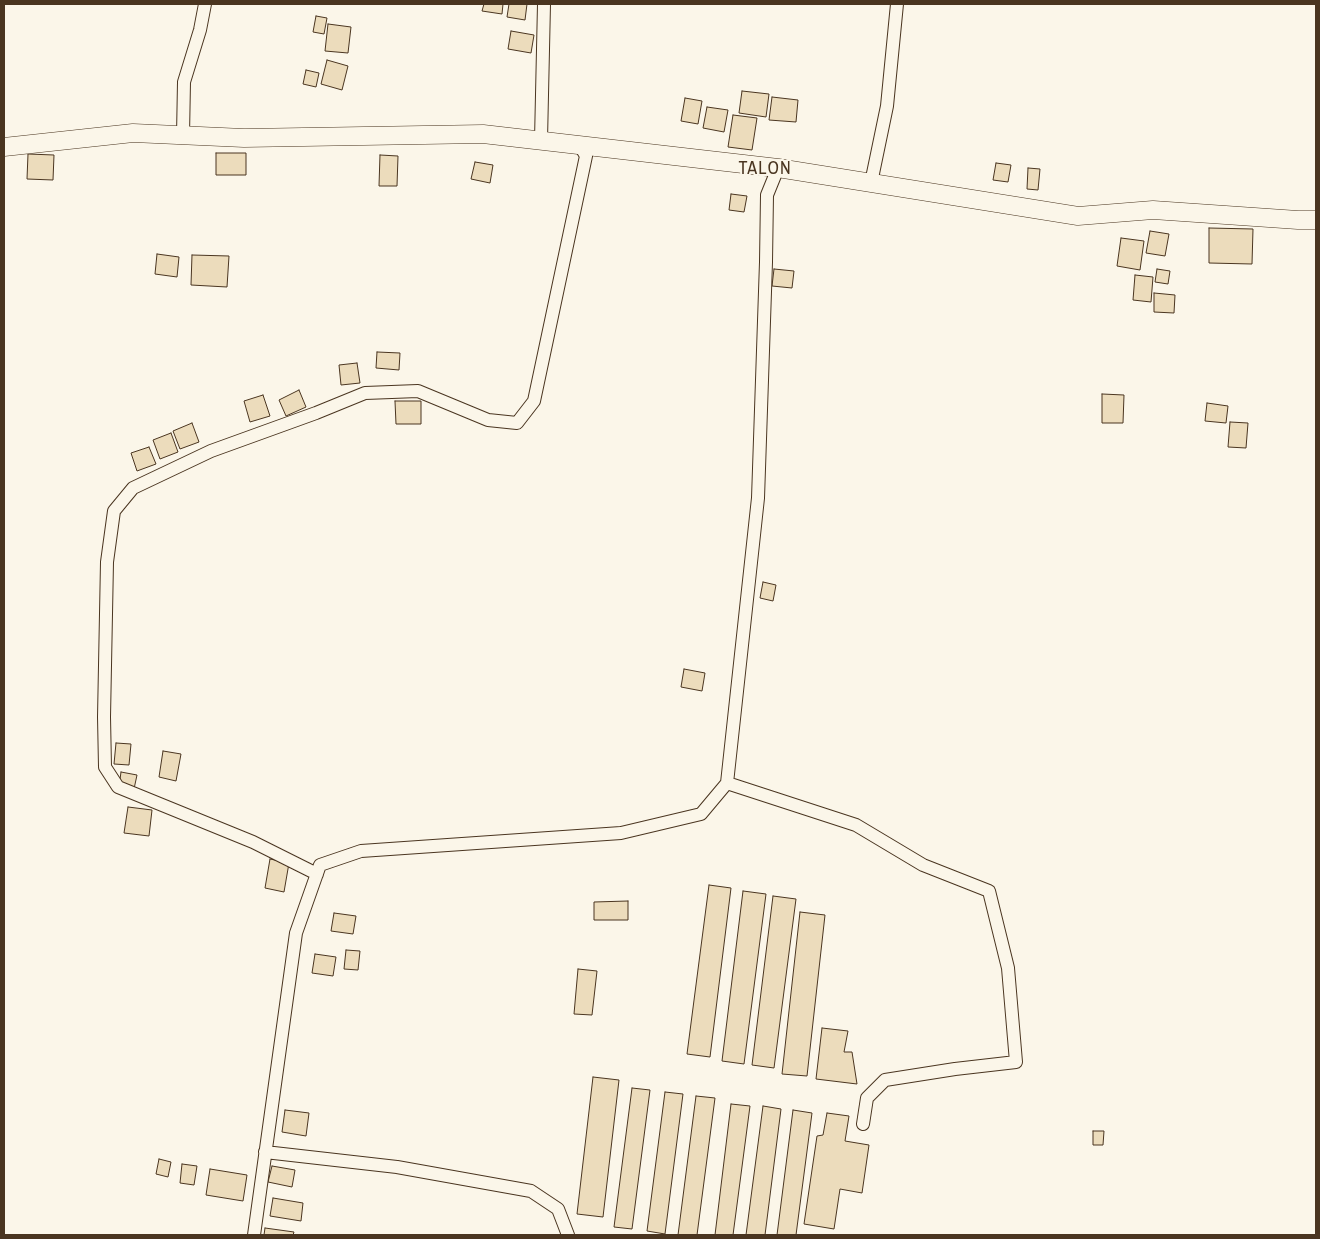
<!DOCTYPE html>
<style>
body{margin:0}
#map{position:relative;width:1320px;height:1239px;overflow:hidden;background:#fbf6e9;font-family:"Archivo Narrow",sans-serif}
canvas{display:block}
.frame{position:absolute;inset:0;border:5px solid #4a3520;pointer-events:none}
</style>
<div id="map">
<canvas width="1320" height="1239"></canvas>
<div class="frame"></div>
</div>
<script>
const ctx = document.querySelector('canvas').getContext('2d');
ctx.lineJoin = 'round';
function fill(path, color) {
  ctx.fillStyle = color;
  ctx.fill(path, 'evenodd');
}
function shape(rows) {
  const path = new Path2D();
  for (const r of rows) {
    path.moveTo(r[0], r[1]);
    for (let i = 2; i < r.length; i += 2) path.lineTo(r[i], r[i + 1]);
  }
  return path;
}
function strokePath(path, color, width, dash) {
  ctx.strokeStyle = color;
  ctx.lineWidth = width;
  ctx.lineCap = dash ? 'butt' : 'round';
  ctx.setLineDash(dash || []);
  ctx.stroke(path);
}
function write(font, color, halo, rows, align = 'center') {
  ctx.font = font + ' "Archivo Narrow",sans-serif';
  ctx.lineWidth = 4;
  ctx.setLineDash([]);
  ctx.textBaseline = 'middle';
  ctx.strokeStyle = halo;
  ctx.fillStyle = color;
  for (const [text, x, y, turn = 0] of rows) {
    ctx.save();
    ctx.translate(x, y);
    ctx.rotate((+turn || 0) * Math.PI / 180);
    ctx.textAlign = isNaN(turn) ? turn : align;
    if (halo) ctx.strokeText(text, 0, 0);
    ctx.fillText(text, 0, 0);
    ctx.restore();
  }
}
const building = shape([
 [484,4,503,4,502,14,482,11,484,4],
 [509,4,527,4,525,20,507,17,509,4],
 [316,16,327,18,324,34,313,32,316,16],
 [328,24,351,27,348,53,325,51,328,24],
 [511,31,534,35,531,53,508,49,511,31],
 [327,60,348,66,342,90,321,84,327,60],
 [306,70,319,73,316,87,303,84,306,70],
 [742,91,769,94,766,117,739,113,742,91],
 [772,97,798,100,796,122,769,120,772,97],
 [685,98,702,101,698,124,681,121,685,98],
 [707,107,728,110,724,132,703,128,707,107],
 [733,115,757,118,752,150,728,147,733,115],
 [216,153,246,153,246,175,216,175,216,153],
 [28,154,54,155,53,180,27,179,28,154],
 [380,155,398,156,397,186,379,186,380,155],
 [475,162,493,165,490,183,471,179,475,162],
 [996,163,1011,165,1008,182,993,180,996,163],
 [1028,168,1040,169,1038,190,1027,189,1028,168],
 [731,194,747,196,744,212,729,210,731,194],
 [1209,228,1253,229,1252,264,1209,263,1209,228],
 [1150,231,1169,234,1165,256,1146,253,1150,231],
 [1121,238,1144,241,1140,270,1117,266,1121,238],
 [157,254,179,257,177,277,155,274,157,254],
 [192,255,229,256,227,287,191,285,192,255],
 [774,269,794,271,792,288,772,286,774,269],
 [1157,269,1170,271,1168,284,1155,282,1157,269],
 [1135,275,1153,277,1151,302,1133,300,1135,275],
 [1154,293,1175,295,1174,313,1154,312,1154,293],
 [377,352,400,353,399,370,376,368,377,352],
 [357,363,360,383,341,385,339,365,357,363],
 [299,390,306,407,286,416,279,400,299,390],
 [1102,394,1124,395,1123,423,1102,423,1102,394],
 [263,395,270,416,250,422,244,401,263,395],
 [395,401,421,401,421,424,396,424,395,401],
 [1207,403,1228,406,1226,423,1205,421,1207,403],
 [1230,422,1248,423,1246,448,1228,447,1230,422],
 [192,423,199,442,180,449,173,431,192,423],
 [171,433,178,452,160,459,153,440,171,433],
 [149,447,156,464,137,471,131,453,149,447],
 [763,582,776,585,773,601,760,598,763,582],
 [684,669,705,673,702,691,681,687,684,669],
 [116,743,131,744,129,765,114,764,116,743],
 [163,751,181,754,176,781,159,777,163,751],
 [121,772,137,775,134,789,119,787,121,772],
 [128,807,152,810,149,836,124,833,128,807],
 [270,859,289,863,284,892,265,888,270,859],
 [709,885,731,888,710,1057,687,1054,709,885],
 [743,891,766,894,744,1064,722,1061,743,891],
 [773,896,796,899,774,1068,752,1065,773,896],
 [628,901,628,920,594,920,594,902,628,901],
 [800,912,825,915,807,1076,782,1074,800,912],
 [334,913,356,916,353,934,331,931,334,913],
 [346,950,360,951,358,970,344,969,346,950],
 [315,954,336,957,333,976,312,973,315,954],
 [578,969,597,971,592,1015,574,1014,578,969],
 [822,1028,848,1031,844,1052,852,1052,857,1084,816,1079,822,1028],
 [593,1077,619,1080,603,1217,577,1214,593,1077],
 [632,1088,650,1090,632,1229,614,1227,632,1088],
 [665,1092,683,1094,665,1234,647,1231,665,1092],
 [696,1096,715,1098,697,1235,678,1235,696,1096],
 [731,1104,750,1106,733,1235,715,1235,731,1104],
 [763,1106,781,1109,765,1235,746,1235,763,1106],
 [285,1110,309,1113,306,1136,282,1132,285,1110],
 [793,1110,812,1113,796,1235,777,1235,793,1110],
 [827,1113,849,1116,845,1141,869,1145,862,1193,840,1189,834,1229,804,1224,817,1136,823,1135,827,1113],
 [1093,1131,1104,1131,1103,1145,1093,1145,1093,1131],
 [159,1159,171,1162,168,1177,156,1174,159,1159],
 [182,1164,197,1166,194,1185,180,1183,182,1164],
 [272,1166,295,1170,292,1187,268,1182,272,1166],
 [210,1169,247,1175,243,1201,206,1195,210,1169],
 [273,1198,303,1203,301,1221,270,1216,273,1198],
 [265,1228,294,1232,293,1235,264,1235,265,1228]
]);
const street = shape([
 [183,135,184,82,200,30,205,4],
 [541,140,544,4],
 [871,183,887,106,897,4],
 [727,783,856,825,923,865,989,891,1008,968,1016,1062,955,1069,885,1080,867,1098,863,1124],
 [317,874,253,842,118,787,105,767,104,717,107,562,114,511,133,488,211,451,316,413,365,393,418,391,488,420,517,423,534,401,586,156,579,144],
 [265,1152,397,1167,531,1191,558,1209,568,1235],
 [254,1235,296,933,320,865,361,851,621,833,701,814,727,783,758,498,766,262,767,195,778,168]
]);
const secondary = shape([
 [4,147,133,133,244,138,483,134,778,168,1078,216,1153,210,1298,220,1316,220]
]);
const quarterNames = [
 ["TALON",765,169]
];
fill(building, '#ecdcbc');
strokePath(building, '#4a3520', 1);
strokePath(street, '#4a3520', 14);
strokePath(secondary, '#4a3520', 19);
strokePath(street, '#fbf6e9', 12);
strokePath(secondary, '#fbf6e9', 18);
ctx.letterSpacing = '1px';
write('18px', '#4a3520', '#fbf6e9', quarterNames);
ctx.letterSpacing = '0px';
</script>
